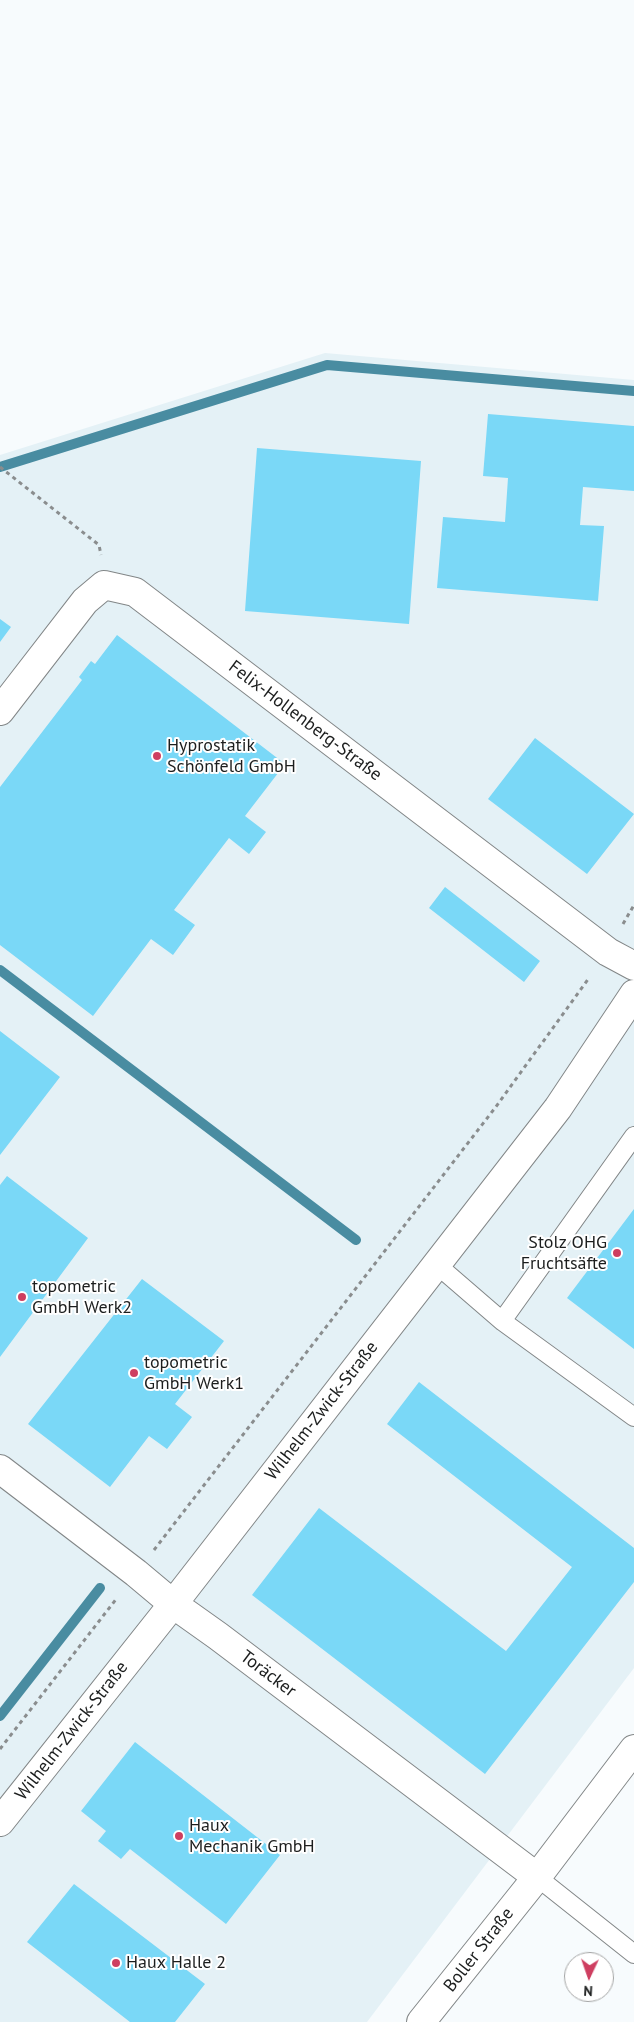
<!DOCTYPE html>
<meta charset="utf-8">
<style>
body{margin:0}
#map{position:relative;width:634px;height:2022px;overflow:hidden;background:#f7fbfd;font-family:"PT Sans",sans-serif}
canvas{display:block}
.north{position:absolute;left:564px;top:1952px;width:50px;height:50px;box-sizing:border-box;background:#fff;border:1px solid #a4a5a5;border-radius:50%;rotate:183deg;font-size:14px;font-weight:700;line-height:20px;text-align:center;color:#1c1e1e}
.north::after{content:'';display:block;margin:auto;width:18px;height:22px;background:#ce3e60;clip-path:polygon(50% 0,100% 100%,50% 72%,0 100%)}
</style>
<div id="map">
<canvas width="634" height="2022"></canvas>
<div class="north">N</div>
</div>
<script>
const ctx = document.querySelector('canvas').getContext('2d');
ctx.lineJoin = 'round';
function fill(path, color) {
  ctx.fillStyle = color;
  ctx.fill(path, 'evenodd');
}
function shape(rows) {
  const path = new Path2D();
  for (const r of rows) {
    path.moveTo(r[0], r[1]);
    for (let i = 2; i < r.length; i += 2) path.lineTo(r[i], r[i + 1]);
  }
  return path;
}
function strokePath(path, color, width, dash) {
  ctx.strokeStyle = color;
  ctx.lineWidth = width;
  ctx.lineCap = dash ? 'butt' : 'round';
  ctx.setLineDash(dash || []);
  ctx.stroke(path);
}
function write(font, color, halo, rows, align = 'center') {
  ctx.font = font + ' "PT Sans",sans-serif';
  ctx.lineWidth = 4;
  ctx.setLineDash([]);
  ctx.textBaseline = 'middle';
  ctx.strokeStyle = halo;
  ctx.fillStyle = color;
  for (const [text, x, y, turn = 0] of rows) {
    ctx.save();
    ctx.translate(x, y);
    ctx.rotate((+turn || 0) * Math.PI / 180);
    ctx.textAlign = isNaN(turn) ? turn : align;
    if (halo) ctx.strokeText(text, 0, 0);
    ctx.fillText(text, 0, 0);
    ctx.restore();
  }
}
const built = shape([
 [325,353,634,380,634,1668,367,2022,0,2022,0,455]
]);
const stream = shape([
 [0,467,327,365,634,391],
 [0,970,356,1240],
 [0,1716,100,1588]
]);
const building = shape([
 [488,414,634,426,634,491,583,487,580,525,604,526,598,601,437,588,443,517,505,522,508,478,483,476],
 [257,448,421,461,409,624,245,611],
 [0,619,11,627,0,642],
 [117,635,285,764,245,816,266,832,249,854,229,838,174,910,195,925,173,955,151,939,93,1016,0,945,0,787,82,680,79,677,91,661,95,664],
 [535,738,634,814,587,874,488,799],
 [445,887,540,961,524,982,429,908],
 [0,1031,60,1077,0,1155],
 [7,1176,88,1238,0,1357,0,1185],
 [634,1209,634,1349,567,1298],
 [142,1279,224,1341,175,1404,192,1417,167,1449,149,1436,110,1487,28,1424],
 [419,1382,634,1548,634,1582,485,1774,252,1595,319,1508,506,1651,572,1567,387,1424],
 [135,1742,280,1855,226,1924,130,1849,121,1859,98,1841,106,1831,81,1811],
 [74,1884,205,1984,175,2022,130,2022,27,1942]
]);
const path = shape([
 [0,467,99,545,101,555],
 [623,924,634,905],
 [154,1550,495,1108,589,978],
 [0,1749,117,1598]
]);
const lane = shape([
 [436,1264,502,1321,634,1417],
 [502,1321,634,1136],
 [537,1877,634,1954]
]);
const street = shape([
 [0,711,85,601,104,585,135,592,608,952,634,966],
 [0,1469,136,1573,173,1604,218,1636,537,1877],
 [0,1822,173,1604,558,1108,634,994]
]);
const secondary = shape([
 [421,2022,537,1877,634,1749]
]);
const markers = [
 [157,756,5,"#ce3e60"],
 [617,1253,5,"#ce3e60"],
 [22,1297,5,"#ce3e60"],
 [134,1373,5,"#ce3e60"],
 [179,1836,5,"#ce3e60"],
 [116,1963,5,"#ce3e60"]
];
const streetNames = [
 ["Felix-Hollenberg-Straße",305,721,37],
 ["Wilhelm-Zwick-Straße",322,1411,-52],
 ["Toräcker",268,1674,37],
 ["Wilhelm-Zwick-Straße",72,1731,-52],
 ["Boller Straße",479,1950,-52]
];
const poiNames = [
 ["Hyprostatik",167,746],
 ["Schönfeld GmbH",167,767],
 ["Stolz OHG",607,1243,"right"],
 ["Fruchtsäfte",607,1264,"right"],
 ["topometric",32,1287],
 ["GmbH Werk2",32,1308],
 ["topometric",144,1363],
 ["GmbH Werk1",144,1384],
 ["Haux",189,1826],
 ["Mechanik GmbH",189,1847],
 ["Haux Halle 2",126,1963]
];
fill(built, '#e4f1f6');
strokePath(stream, '#498ca1', 10);
fill(building, '#7ad8f7');
strokePath(lane, '#828687', 20);
strokePath(street, '#828687', 30);
strokePath(secondary, '#828687', 30);
strokePath(path, '#8a8d8e', 3, [4, 4]);
strokePath(lane, '#fff', 18);
strokePath(street, '#fff', 28);
strokePath(secondary, '#fff', 28);
for (const [x, y, r, color] of markers) {
  const dot = new Path2D();
  dot.arc(x, y, r, 0, 2 * Math.PI);
  ctx.fillStyle = color;
  ctx.fill(dot);
  strokePath(dot, '#fff', 2);
}
write('18px', '#1c1e1e', '#fff', streetNames);
write('18px', '#1c1e1e', '#fff', poiNames, 'left');
</script>
